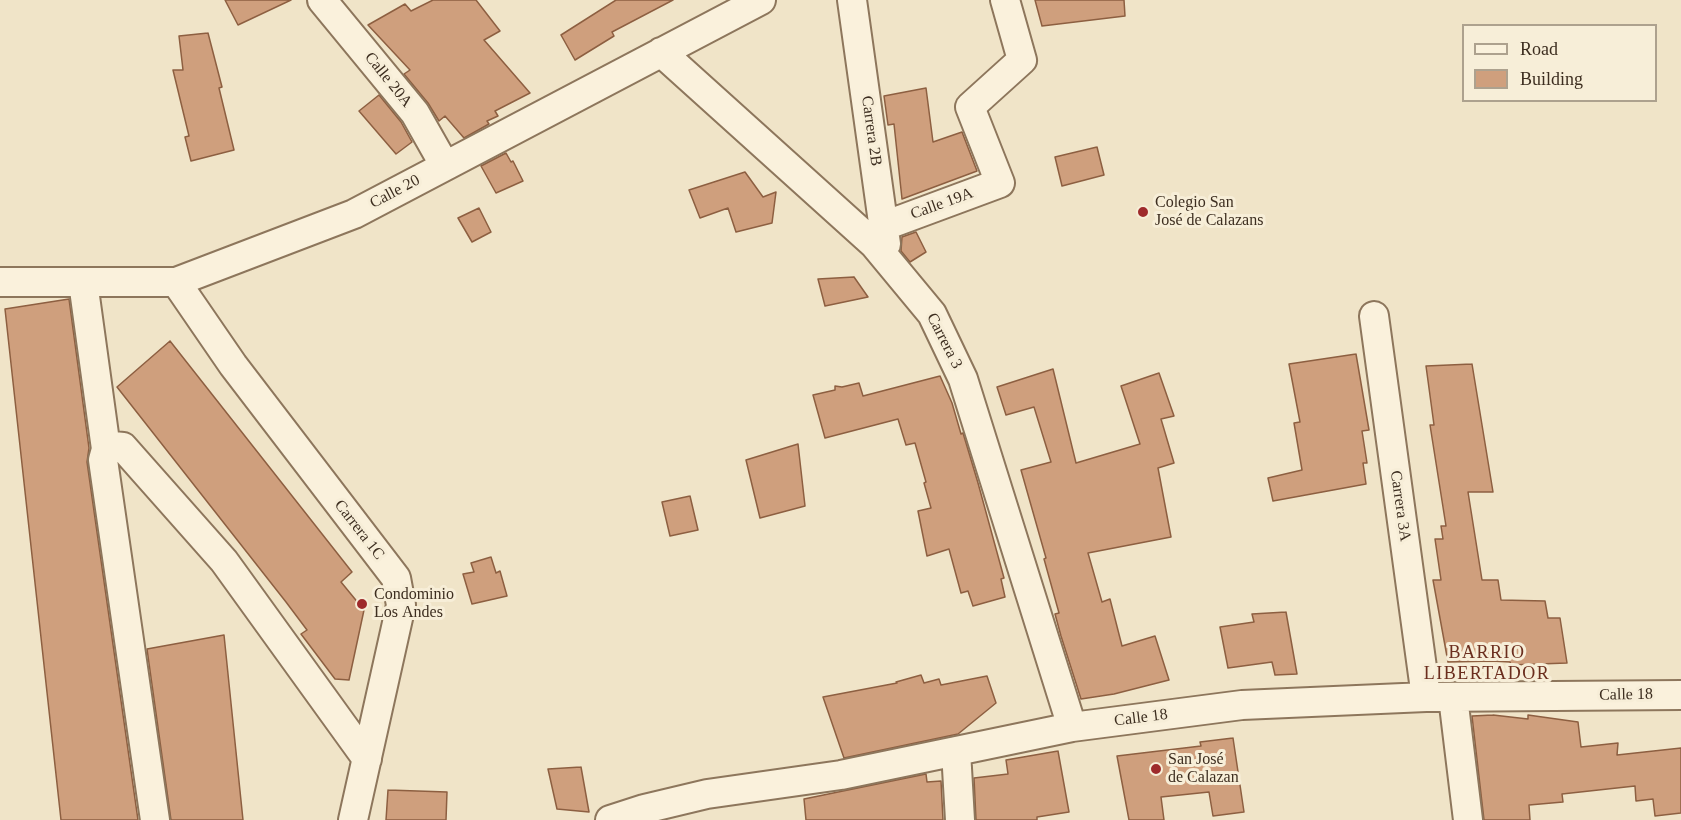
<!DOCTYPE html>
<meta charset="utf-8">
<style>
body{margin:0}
#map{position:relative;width:1681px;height:820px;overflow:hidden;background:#f0e4c8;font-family:"Times New Roman",serif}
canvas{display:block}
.legend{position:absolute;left:1462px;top:24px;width:195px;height:78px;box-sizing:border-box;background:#f7eed8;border:2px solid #ada18e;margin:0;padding:8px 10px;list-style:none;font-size:18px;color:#3d2e20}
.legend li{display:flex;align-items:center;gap:12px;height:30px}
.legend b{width:30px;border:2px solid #ada18e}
</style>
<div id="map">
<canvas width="1681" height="820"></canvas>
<ul class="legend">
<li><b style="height:8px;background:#faf1dc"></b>Road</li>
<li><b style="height:16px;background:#cf9f7d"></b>Building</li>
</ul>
</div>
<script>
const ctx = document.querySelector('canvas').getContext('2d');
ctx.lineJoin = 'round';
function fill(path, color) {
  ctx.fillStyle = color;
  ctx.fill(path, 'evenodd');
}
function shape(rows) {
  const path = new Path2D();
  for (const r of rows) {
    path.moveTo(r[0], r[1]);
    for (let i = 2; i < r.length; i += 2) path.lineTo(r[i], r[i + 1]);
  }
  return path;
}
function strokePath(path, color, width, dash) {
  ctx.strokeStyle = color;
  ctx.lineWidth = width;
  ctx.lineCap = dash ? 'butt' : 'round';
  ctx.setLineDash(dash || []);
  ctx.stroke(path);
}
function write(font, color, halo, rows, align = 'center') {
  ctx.font = font + ' "Times New Roman",serif';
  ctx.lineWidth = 6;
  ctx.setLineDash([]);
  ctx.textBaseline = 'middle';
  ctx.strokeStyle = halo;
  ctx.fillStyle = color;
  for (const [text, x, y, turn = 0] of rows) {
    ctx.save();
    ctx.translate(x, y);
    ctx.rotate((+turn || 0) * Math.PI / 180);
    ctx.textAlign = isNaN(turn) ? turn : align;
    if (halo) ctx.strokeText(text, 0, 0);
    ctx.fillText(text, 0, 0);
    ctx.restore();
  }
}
const building = shape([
 [225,0,291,0,238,25,225,0],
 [433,0,476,0,500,31,484,40,530,93,495,111,498,116,487,121,489,124,464,138,445,116,439,121,428,103,404,74,410,70,368,25,405,4,411,11,433,0],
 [616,0,673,0,612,32,614,36,575,60,561,35,616,0],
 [1035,0,1124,0,1125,16,1042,26,1035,0],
 [208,33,222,87,219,88,234,150,191,161,185,137,189,136,173,70,183,70,179,36,208,33],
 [926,88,933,142,962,132,977,171,902,199,894,124,888,125,884,96,926,88],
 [379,95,401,122,412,142,396,154,359,111,379,95],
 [1097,147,1104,175,1062,186,1055,157,1097,147],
 [506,153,511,162,513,161,523,181,496,193,481,166,506,153],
 [745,172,763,197,776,192,772,223,736,232,728,208,700,218,689,190,745,172],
 [479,208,491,232,472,242,458,218,479,208],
 [916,232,926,252,910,262,901,251,902,237,916,232],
 [854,277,868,297,825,306,818,279,854,277],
 [69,299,89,448,87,462,138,820,61,820,5,309,69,299],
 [170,341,352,572,341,582,364,610,349,680,335,679,301,634,307,630,286,602,117,387,170,341],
 [1356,354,1369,430,1362,431,1367,463,1363,463,1366,484,1273,501,1268,478,1302,470,1294,423,1300,422,1289,364,1356,354],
 [1472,364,1493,492,1468,492,1482,580,1498,580,1501,600,1545,601,1548,618,1560,618,1567,663,1511,665,1510,662,1492,661,1448,662,1433,580,1441,580,1435,539,1443,539,1441,526,1446,526,1430,425,1434,425,1426,366,1472,364],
 [1053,369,1076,463,1140,444,1121,386,1159,373,1174,416,1161,419,1174,463,1158,468,1171,537,1088,553,1102,602,1110,599,1122,646,1155,636,1169,680,1114,694,1081,699,1061,636,1055,614,1059,613,1044,559,1046,558,1021,470,1051,462,1034,407,1006,415,997,387,1053,369],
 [940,376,952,403,961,434,963,433,978,483,1004,578,1001,579,1005,597,973,606,968,591,961,593,949,549,927,556,918,511,931,508,924,483,926,482,915,443,906,445,898,419,825,438,813,395,835,390,835,386,842,387,859,383,863,396,940,376],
 [798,444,805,506,760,518,746,460,798,444],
 [690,496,698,530,670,536,662,502,690,496],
 [491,557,496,573,500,571,507,596,472,604,463,574,474,572,471,563,491,557],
 [1286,612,1297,674,1275,675,1272,662,1228,668,1220,627,1254,622,1252,614,1286,612],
 [224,635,243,820,171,820,147,649,224,635],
 [921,675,924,683,939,679,941,685,987,676,996,703,958,734,844,758,823,697,897,683,896,682,921,675],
 [1493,715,1528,719,1528,715,1578,722,1581,747,1618,743,1617,755,1681,748,1681,813,1655,816,1653,799,1636,801,1635,786,1562,794,1563,802,1529,805,1530,820,1484,820,1472,716,1493,715],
 [1233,738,1244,812,1213,816,1209,792,1161,797,1164,820,1129,820,1117,756,1201,746,1200,742,1233,738],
 [1058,751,1069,812,1037,817,1037,820,976,820,974,778,1008,774,1006,760,1058,751],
 [581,767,589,812,557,809,548,769,581,767],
 [926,774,927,782,941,781,943,820,806,820,804,799,926,774],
 [388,790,447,792,446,820,386,820,388,790]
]);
const street = shape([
 [322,0,415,113,445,166],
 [852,0,886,244],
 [661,52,874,244,932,314,963,379,1072,727],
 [884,226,1000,183,970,107,1022,60,1005,0],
 [0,282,176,282,354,214,761,0],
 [83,282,106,449],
 [176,282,233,365,396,578,401,605,353,820],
 [1374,316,1426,697],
 [1453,697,1468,820],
 [956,751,960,820],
 [155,820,103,460,106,449,113,446,123,447,224,561,367,759],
 [610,820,644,809,707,794,841,775,1072,727,1242,705,1426,697,1681,695]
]);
const markers = [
 [1143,212,6,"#9e2a2b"],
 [362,604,6,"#9e2a2b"],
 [1156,769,6,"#9e2a2b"]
];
const streetNames = [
 ["Calle 20A",388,80,51],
 ["Carrera 2B",871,131,82],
 ["Calle 20",395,192,-28],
 ["Calle 19A",942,204,-20],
 ["Carrera 3",944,341,63],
 ["Carrera 3A",1400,506,82],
 ["Carrera 1C",359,530,52],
 ["Calle 18",1626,695,-1],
 ["Calle 18",1141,718,-7]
];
const poiNames = [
 ["Colegio San",1155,203],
 ["José de Calazans",1155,221],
 ["Condominio",374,595],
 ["Los Andes",374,613],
 ["San José",1168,760],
 ["de Calazan",1168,778]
];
const neighbourhoodNames = [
 ["BARRIO",1487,653],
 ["LIBERTADOR",1487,674]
];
fill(building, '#cf9f7d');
strokePath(building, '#8d5f41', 1.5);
strokePath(street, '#8d765c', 32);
strokePath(street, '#faf1dc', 28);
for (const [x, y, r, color] of markers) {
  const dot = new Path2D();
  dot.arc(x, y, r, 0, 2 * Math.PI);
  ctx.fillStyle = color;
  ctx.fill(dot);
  strokePath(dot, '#f7eed8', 2);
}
write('16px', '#3d2e20', '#f7eed8', streetNames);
write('16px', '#3d2e20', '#f7eed8', poiNames, 'left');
ctx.letterSpacing = '1.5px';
write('18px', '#6b2e1e', '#f7eed8', neighbourhoodNames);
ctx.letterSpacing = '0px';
</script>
